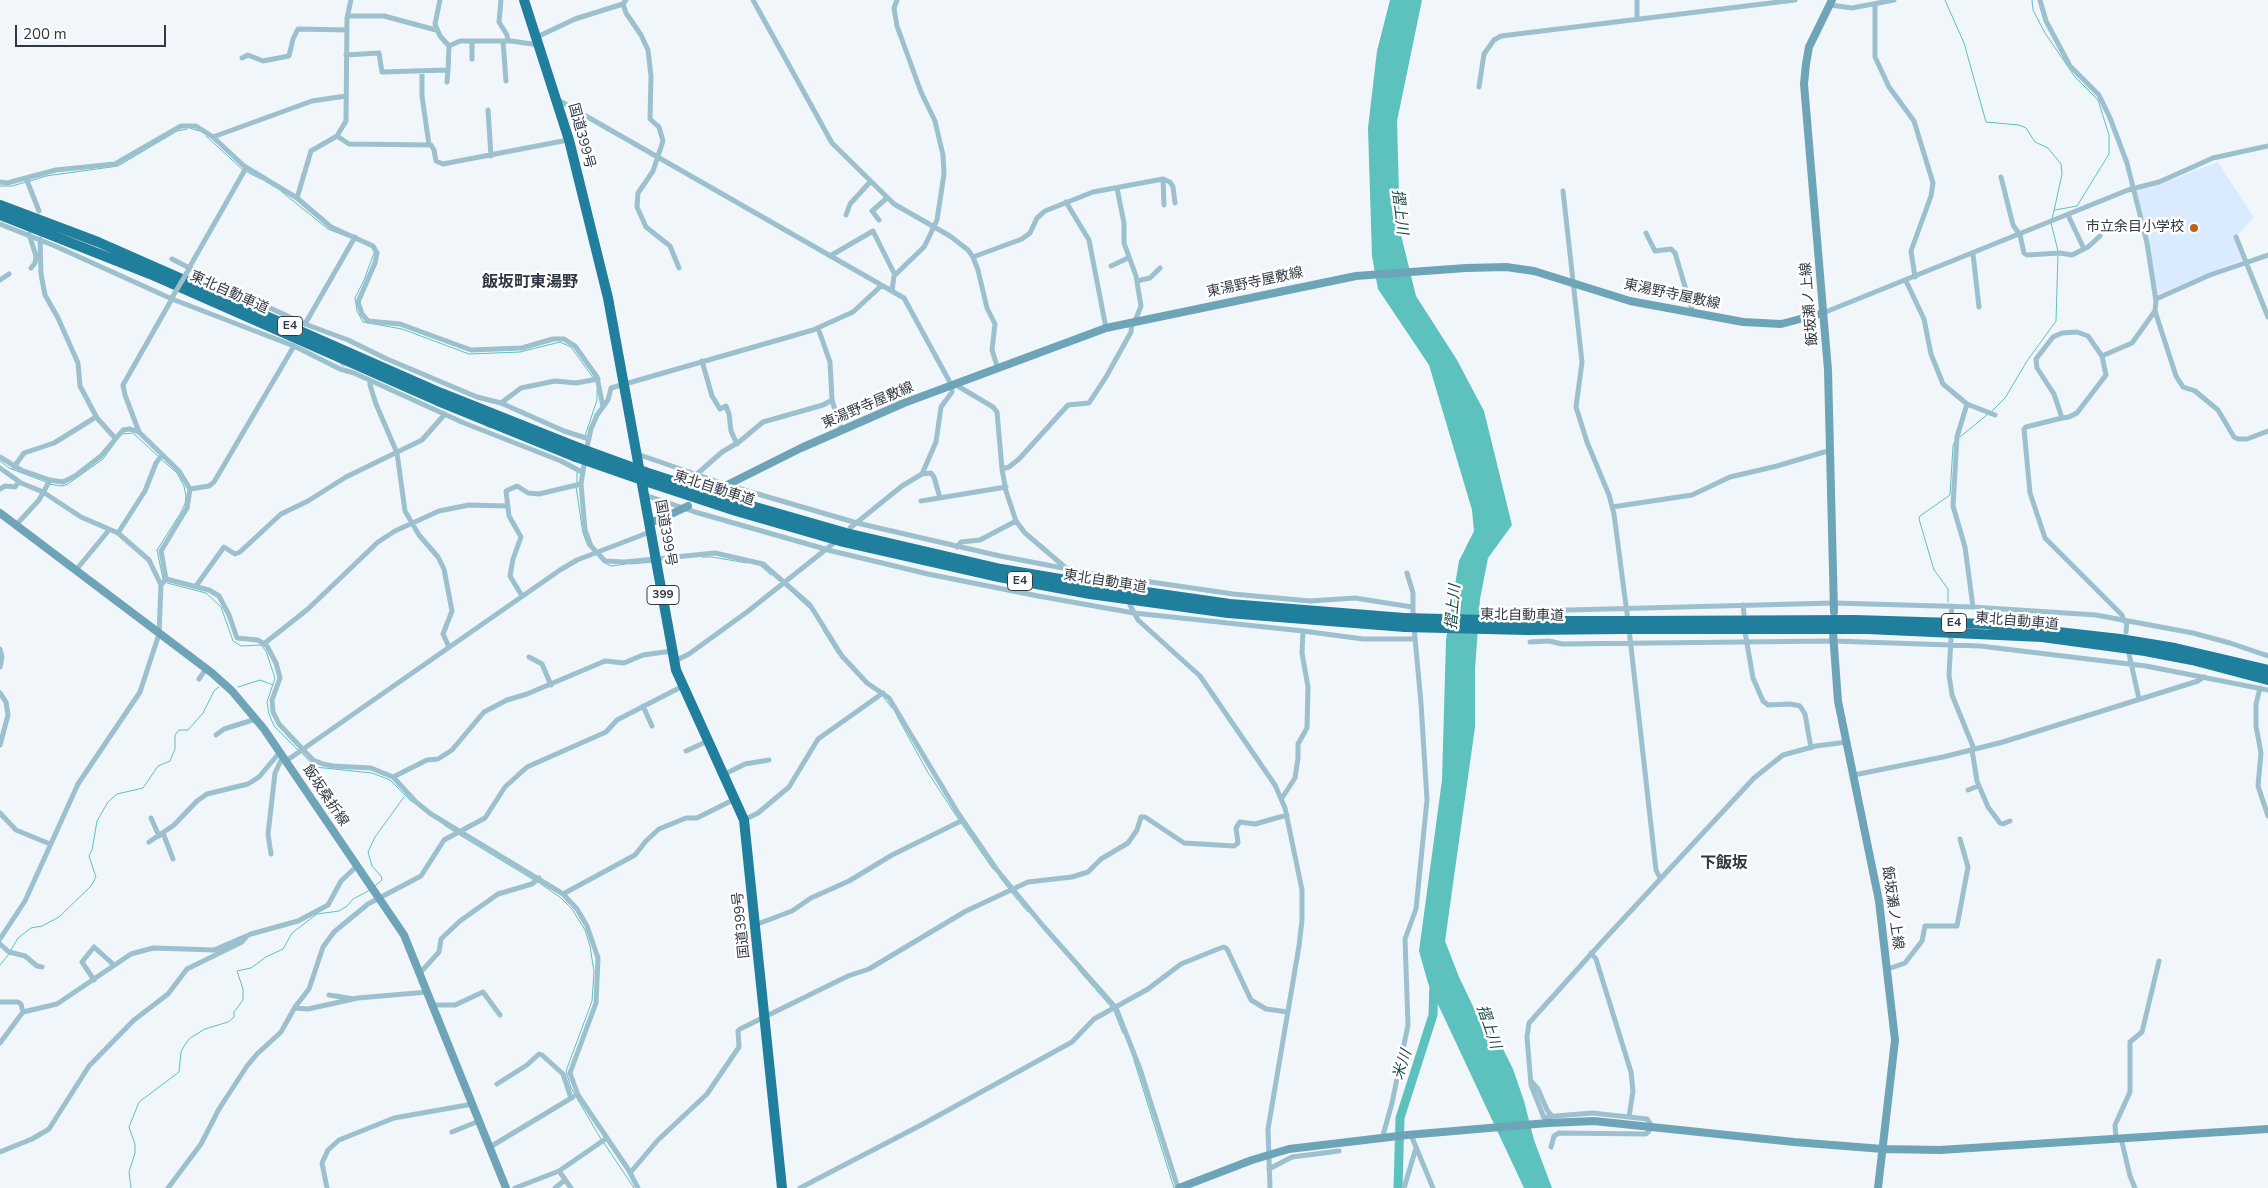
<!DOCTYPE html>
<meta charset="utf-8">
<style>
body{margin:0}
#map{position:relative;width:2268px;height:1188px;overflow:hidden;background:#f1f6fb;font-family:"Nunito Sans",sans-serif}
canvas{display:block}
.scale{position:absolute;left:15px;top:25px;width:151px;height:22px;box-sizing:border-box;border:2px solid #303843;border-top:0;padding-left:6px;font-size:15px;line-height:18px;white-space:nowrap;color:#303843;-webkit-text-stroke:4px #fff;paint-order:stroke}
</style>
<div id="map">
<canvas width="2268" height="1188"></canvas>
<div class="scale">200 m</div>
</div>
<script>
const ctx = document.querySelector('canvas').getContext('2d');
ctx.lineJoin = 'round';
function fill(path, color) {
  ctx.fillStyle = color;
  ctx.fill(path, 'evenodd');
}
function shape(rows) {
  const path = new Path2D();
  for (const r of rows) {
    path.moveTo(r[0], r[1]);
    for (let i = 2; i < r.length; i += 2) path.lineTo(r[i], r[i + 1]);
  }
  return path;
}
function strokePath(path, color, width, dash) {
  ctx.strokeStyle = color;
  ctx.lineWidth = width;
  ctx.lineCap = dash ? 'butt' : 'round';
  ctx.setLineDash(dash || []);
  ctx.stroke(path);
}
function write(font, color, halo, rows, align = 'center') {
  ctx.font = font + ' "Nunito Sans","Noto Sans JP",sans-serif';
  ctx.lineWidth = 5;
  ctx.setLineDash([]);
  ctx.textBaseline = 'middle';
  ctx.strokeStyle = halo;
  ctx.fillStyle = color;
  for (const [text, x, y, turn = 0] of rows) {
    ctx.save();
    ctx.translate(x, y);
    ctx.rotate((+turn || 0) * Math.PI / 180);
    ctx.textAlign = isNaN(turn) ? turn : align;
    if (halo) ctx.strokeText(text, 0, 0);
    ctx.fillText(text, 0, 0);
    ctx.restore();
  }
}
const built = shape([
 [2218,162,2254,218,2234,238,2242,260,2158,294,2148,240,2135,191,2152,187]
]);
const water = shape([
 [1390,0,1422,0,1397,121,1400,231,1416,296,1457,360,1484,411,1512,525,1488,558,1480,599,1475,670,1475,727,1445,941,1459,977,1480,1021,1498,1039,1513,1069,1524,1101,1534,1140,1552,1188,1524,1188,1428,983,1419,951,1442,780,1446,640,1459,561,1474,531,1472,510,1429,365,1378,289,1372,256,1368,128,1377,51]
]);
const stream = shape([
 [1945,0,1964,43,1986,122,2019,125,2026,128,2035,142,2048,148,2061,164,2062,174,2052,220],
 [2032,0,2033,10,2045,33,2075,77,2098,100,2109,135,2109,154,2077,206,2055,210],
 [190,128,199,131],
 [206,136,243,170],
 [247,172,261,179],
 [30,181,46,176,118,166,177,131,187,129],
 [0,186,12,186,26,182],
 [282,192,328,229,348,237],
 [2051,223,2058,251],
 [374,253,364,280,355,298,357,311,363,322,402,329,469,354,520,352,560,342,571,347,594,379],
 [1991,412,2005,398,2027,361,2056,321,2058,255],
 [123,434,133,433,159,457],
 [585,436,597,400,597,390],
 [1960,437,1988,414],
 [162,460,177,473,184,486,186,496,185,504,180,514,157,550,163,579],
 [0,461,9,468,46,482],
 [577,483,577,472],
 [49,484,62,486,68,484,103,459,114,444],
 [576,487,583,533,588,546],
 [702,557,712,557,747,563],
 [667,560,678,559],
 [605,563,611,566,626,564],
 [630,564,653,562],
 [761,566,771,575],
 [167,583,206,593,221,607,233,641,241,646,261,645,266,651,275,678,267,702,269,714,274,726,298,750],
 [790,590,809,608],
 [1948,602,1948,589,1934,570,1919,519,1920,516,1950,495,1953,446,1955,441],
 [823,630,838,654],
 [238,687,260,680,273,685],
 [884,698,892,708],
 [897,716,927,771,959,820],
 [301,752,315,767,372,773,390,780,412,802],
 [961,823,993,869],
 [444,825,455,832],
 [458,834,534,880],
 [999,876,1009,889],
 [538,882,561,898,572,909,585,930,590,946,594,972,592,1001,566,1071,571,1088,601,1139],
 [375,886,382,880,381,876,372,866,368,852,375,837,404,797],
 [1011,892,1028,912],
 [11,950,18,938,31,928,42,926,59,917,91,886,96,877,89,856,92,850,97,821,108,802,117,794,143,788,158,766,170,761,175,749,175,735,179,730,188,730,203,713,214,691,219,687],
 [0,965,9,954],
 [1078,969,1112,1008],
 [1114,1011,1123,1033],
 [1134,1060,1174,1188],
 [604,1143,634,1188],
 [131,1188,129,1172,135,1153,135,1144,129,1127,139,1102,179,1072,181,1052,184,1046,190,1038,205,1029,228,1022,234,1017,234,1012,243,1000,243,989,237,971,251,968,266,957,283,949,292,933,317,914,339,911,347,906,353,899,370,890]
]);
const river = shape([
 [1398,1188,1400,1118,1433,1015,1434,983]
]);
const streetTunnel = shape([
 [342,366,351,346],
 [488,428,496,407]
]);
const street = shape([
 [440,0,435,24,440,36,449,46],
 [501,0,499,22,507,35,508,41],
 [626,0,623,4,626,13,641,35,648,50,651,76,650,119,659,127,663,141,653,171,638,193,637,207,646,227,670,246,679,268],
 [753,0,832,143,894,204,950,236,968,250,973,257,978,270,987,308,995,324,992,350,998,369],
 [2040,0,2046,21,2070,66,2099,95,2110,118,2127,163,2147,243,2156,301,2155,311,2132,343,2102,356],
 [1875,4,1875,57,1889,87,1914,121,1933,183,1931,196,1911,251,1915,277],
 [1830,5,1852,8,1894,0],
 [348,16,384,16,436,30],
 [1637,19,1637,0],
 [537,37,575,19,623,4],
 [472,41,472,59],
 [503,41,506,81],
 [346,55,379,53,382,72,448,70,449,46,460,41,511,41,539,45],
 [242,58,248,55,263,61,289,56,293,39,298,29,347,30],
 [422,71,422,96,429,145],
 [447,82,448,70],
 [1479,87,1484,54,1494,40,1501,36,1795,0],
 [558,100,904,298,952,386,952,392,941,407,936,442,922,474,902,486,850,528],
 [488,110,491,156],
 [337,136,349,144,431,145,434,150,436,161,443,164,568,140],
 [213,137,312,101,346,96],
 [2001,177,2013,225,2020,235,2024,253,2027,255,2060,253,2072,255,2088,247,2100,236],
 [26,178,39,211],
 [1163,179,1164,205],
 [0,182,7,183,56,170,115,164,181,126,196,126,213,137,244,166,297,198,331,227,373,246,377,253,375,263,358,302,362,314,368,321,400,324,471,350,522,348,553,339,564,339,575,346,597,377,603,407],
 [1117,188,1124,223,1124,243,1136,276,1141,306,1135,321],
 [1563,191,1582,362,1576,407,1587,442,1609,495,1614,514,1628,621],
 [297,198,311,151,337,136,346,121,347,18,351,0],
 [1066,202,1089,240,1106,328],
 [846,215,850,204,870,182],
 [2068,215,2084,249],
 [879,220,872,211,887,198],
 [0,224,55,246,172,299,294,346,340,369,354,373,464,423,561,461,582,472],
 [1646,233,1655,251,1671,249,1675,253,1693,313],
 [29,234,36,256,35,263,31,268],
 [2236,237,2268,317],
 [40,239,41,274,45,295,58,318,78,363,80,386,97,418,115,438],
 [1973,254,1979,307],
 [830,256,873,231,895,275],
 [973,257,1022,239,1030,233,1037,218,1045,211,1093,192,1163,179,1170,182,1173,187,1175,203],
 [172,259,244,296,305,324,348,340,387,359,477,397,501,403,564,431,589,439],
 [1111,266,1128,258],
 [189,268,246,168],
 [0,280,9,274],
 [1137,281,1150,278,1160,268],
 [1906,281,1924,319,1931,354,1943,384,1967,404,1995,415],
 [892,291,894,276,924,247,930,235,937,220,944,174,943,155,935,121,921,92,897,26,894,8,897,0],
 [2156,299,2210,275,2268,255],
 [2155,311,2176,376,2183,387,2195,391,2218,410,2234,437,2238,439,2247,439,2268,431],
 [1823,313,2128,190,2159,182,2213,158,2268,146],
 [305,324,355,237],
 [818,328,830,362,832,400,841,430],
 [702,361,712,396,720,409,726,406,729,414,731,431,737,444],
 [370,381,370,385,376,404,397,453,405,511,419,535,438,557,444,569,452,611,443,634,449,647],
 [956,385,993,407,997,412,1002,469,1006,491,1016,521,1025,533,1066,568],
 [501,403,521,388,555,381,576,383,598,379],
 [1967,404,1957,437,1953,506,1965,547,1973,607],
 [2062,418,2054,394,2037,368,2036,359,2053,337,2062,333,2077,332,2088,336,2102,356,2106,375,2077,413,2069,417,2062,418,2026,427,2024,429,2030,493,2045,538,2122,615,2124,621],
 [139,432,125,395,123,385,173,297],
 [586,451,591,429,597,415,608,400,611,388,813,330,853,312,881,286],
 [637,454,727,485,857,523,1000,556,1089,573,1233,594,1310,601,1355,598,1412,607],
 [0,457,21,470,50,480,63,482,75,476,101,456,123,430,130,429,139,432,179,471,190,489,187,508,161,551,166,579],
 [585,459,581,484,585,530,591,546,605,561,625,562,715,553,763,564,810,605,842,656,867,683,889,698,958,813,997,870,1044,927,1116,1008,1140,1069,1178,1188],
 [14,467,24,453,54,443,96,417],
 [0,468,21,483,43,492,81,517,118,533,149,560,161,585],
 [1002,469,1009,467,1019,459,1068,405,1089,403,1106,377,1131,332,1132,322],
 [697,474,722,452,739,442,763,422,823,405,832,400],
 [922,474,931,473,934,477,940,498],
 [0,489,5,486,15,487,19,482],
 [190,489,209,486,214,482,294,346],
 [645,495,695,512,832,551,928,574,1038,596,1134,613,1303,631,1363,639,1414,639],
 [921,501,1006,487],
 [1612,507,1692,495,1730,477,1777,466,1831,450],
 [16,525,39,500,50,480],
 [118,533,145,491,156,463,162,455],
 [957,547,961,542,980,540,1016,521],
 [76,570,109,530],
 [1407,573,1413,593,1413,619],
 [166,579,209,590,219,596,229,615,237,638,258,640,267,646,276,663,280,678,272,700,273,712,279,724,313,760,323,764,333,766,371,768,393,777,427,760,438,759,452,750,484,712,507,700,527,694,605,661,624,663,643,655,672,651],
 [196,586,224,547,235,554,240,552,281,514,308,501,346,477,422,440,445,414],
 [522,596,510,576,513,559,521,537,509,516,506,491,517,486,528,493,539,494,581,484],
 [1130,605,1138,620,1200,676,1275,785,1285,808,1302,890,1302,920,1299,946,1268,1129,1270,1188],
 [1743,605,1744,614],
 [1529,608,1531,611,1834,603,1973,607,2096,615,2193,633,2230,643,2268,656],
 [1951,617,1952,606],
 [1629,629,1656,870,1660,878],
 [1745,632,1753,678,1763,701,1768,705,1790,704,1800,706,1805,714,1811,748],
 [2126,632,2127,622],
 [1951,638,1949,675,1952,695,1974,749],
 [1530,642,1549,641,1562,644,1833,641,1980,646,2146,666,2268,690],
 [265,643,308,609,378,542,395,531,439,511,469,505,507,506],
 [0,649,2,657,0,667],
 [2129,654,2139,699],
 [529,657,542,664,551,685],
 [675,661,689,654,747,612,834,543],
 [199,679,206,669],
 [2260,688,2256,704,2256,726,2261,753,2258,786,2268,816],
 [0,693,6,702,8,715,0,745],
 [643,706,652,726],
 [216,735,224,729,256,719],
 [1972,750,1977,781,1988,807,2000,823,2003,824,2010,821],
 [686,751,708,741],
 [286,761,560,570,577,560,650,532],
 [723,775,745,764,769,760],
 [1854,775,1943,757,2003,742,2198,681,2204,677],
 [393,777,416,802,431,814,563,894,577,909,587,926,598,958,596,1003,570,1073,578,1095,628,1169,638,1188],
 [1968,790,1978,786],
 [1282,798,1295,778,1298,758,1298,744,1307,728,1308,687,1302,653,1303,631],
 [0,813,16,830,50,844],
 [151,818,159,836],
 [744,820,758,813,789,787,818,739,883,693],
 [163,833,173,859],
 [149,842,174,825,197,801,207,794,248,784,259,777,280,752],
 [271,854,268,834,275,773,283,756],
 [563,894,635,855,646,841,659,829,686,818,697,818,735,799],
 [755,925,792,911,811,898,849,881,892,855,963,820],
 [0,939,25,901,78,784,140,692,159,634,161,585,166,579],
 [0,944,9,952,25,956,37,966,42,967],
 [1591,953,1596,959,1631,1072,1633,1091,1629,1117],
 [1888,969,1905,963,1922,941,1925,926,1957,926,1968,867,1960,839],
 [420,973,439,952,441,939,460,921,498,894,532,884,539,878],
 [94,980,82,962,94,947,114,965],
 [329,995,354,999],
 [0,1002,18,1002,21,1004,23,1012],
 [433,1005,455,1005,483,992,500,1015],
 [295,1008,308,1009,358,998,428,992],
 [0,1043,23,1012,57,1004,131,954,153,948,214,950,251,934,298,921,328,905,341,881,357,866],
 [1531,1081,1538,1089,1547,1110,1552,1116],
 [497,1084,527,1065,539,1054,542,1055,563,1074,571,1098],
 [1544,1117,1592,1113,1647,1119,1650,1123,1649,1131,1646,1134,1559,1133,1554,1136,1551,1147],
 [1546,1123,1531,1085,1527,1037,1529,1023,1601,943,1754,778,1783,755,1816,746,1847,742],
 [452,1132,479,1121],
 [1411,1135,1433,1188],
 [2121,1138,2130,1176,2135,1188],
 [1382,1139,1392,1103,1408,1025,1405,939,1416,909,1427,800,1421,703,1414,627],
 [2116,1139,2115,1125,2130,1092,2130,1042,2142,1032,2159,961],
 [490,1147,573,1097],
 [0,1152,32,1139,49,1129,89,1066,134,1020,168,994,187,969,242,942,247,936],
 [1269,1169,1292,1157,1339,1151],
 [559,1171,571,1188],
 [630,1173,658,1140,707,1094,739,1047,738,1031,740,1029,848,976,869,969,966,911,1028,882,1072,877,1088,872,1101,859,1128,843,1137,830,1141,817,1145,817,1184,843,1234,846,1238,843,1236,828,1240,822,1255,824,1287,815],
 [168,1188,201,1144,219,1109,247,1066,257,1054,281,1032,295,1007,309,989,323,947,334,932,368,904,421,876,444,840,485,818,505,787,527,767,606,732,617,720,683,686],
 [327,1188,322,1163,328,1150,339,1140,394,1118,473,1104],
 [515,1188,559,1171,607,1138],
 [555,1188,565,1180],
 [800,1188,923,1124,1072,1042,1094,1019,1148,989,1181,964,1218,949,1224,947,1227,949,1251,1000,1266,1009,1288,1012],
 [1404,1188,1416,1148]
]);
const secondary = shape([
 [1832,0,1809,47,1806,64,1804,84,1828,370,1834,612],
 [717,490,801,448,904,403,1106,328,1356,276,1466,268,1506,267,1534,271,1630,301,1743,322,1781,324,1823,313],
 [0,513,212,673,232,691,264,729,404,935,506,1188],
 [649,522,659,520,688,506],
 [1833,633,1838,701,1879,901,1895,1040,1878,1188],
 [1179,1188,1252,1160,1289,1149,1407,1135,1548,1123,1594,1121,1794,1142,1883,1149,1940,1150,2268,1129]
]);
const highway = shape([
 [524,0,569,140,608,298,676,670,744,820,782,1188],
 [0,205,98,242,441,393,579,448],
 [0,215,150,274,438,401,576,457],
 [645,472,738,502,846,533,1001,569,1090,584,1230,604,1404,618],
 [645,481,736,511,840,541,999,577,1090,594,1228,613,1405,627],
 [1526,621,1623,621],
 [1635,621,1855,620,1987,624,2120,639,2175,648,2268,670],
 [1636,629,1867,629,2042,637,2145,651,2192,660,2268,680],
 [1527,630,1623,629]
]);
const streetBridge = shape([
 [173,296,189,269]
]);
const highwayBridge = shape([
 [579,448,645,472],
 [576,457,645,481],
 [1404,618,1526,621],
 [1623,621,1635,621],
 [1405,627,1527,630],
 [1623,629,1636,629]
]);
const markers = [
 [2194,228,5,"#bf601b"]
];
const shields = [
 [290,326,25],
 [1020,581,25],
 [663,595,32],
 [1954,623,25]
];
const shieldNames = [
 ["E4",290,326],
 ["E4",1020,581],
 ["399",663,595],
 ["E4",1954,623]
];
const streetNames = [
 ["国道399号",581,136,75],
 ["東湯野寺屋敷線",1255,283,-12],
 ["東北自動車道",229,293,24],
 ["東湯野寺屋敷線",1672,295,12],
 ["飯坂瀬ノ上線",1810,304,-95],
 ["東湯野寺屋敷線",868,406,-23],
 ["東北自動車道",714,489,18],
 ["国道399号",665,533,80],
 ["東北自動車道",1105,582,9],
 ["東北自動車道",1522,616,1],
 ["東北自動車道",2017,622,5],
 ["飯坂桑折線",325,796,56],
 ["飯坂瀬ノ上線",1892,908,82],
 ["国道399号",742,925,-96]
];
const poiNames = [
 ["市立余目小学校",2184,228]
];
const waterNames = [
 ["摺上川",1399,212,83],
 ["摺上川",1454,607,-85],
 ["摺上川",1488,1027,71],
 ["米川",1403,1065,-72]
];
const quarterNames = [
 ["飯坂町東湯野",530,283],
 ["下飯坂",1724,864]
];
fill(built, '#daebff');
fill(water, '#5dc1bd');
strokePath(stream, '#5dc1bd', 1);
strokePath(river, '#5dc1bd', 9);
strokePath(streetTunnel, '#cad0d6', 5, [5, 2.5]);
strokePath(street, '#9cc0cd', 5);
strokePath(secondary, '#6ea4b8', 8);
strokePath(highway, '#207f9c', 10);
strokePath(streetBridge, '#9cc0cd', 5);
strokePath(highwayBridge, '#207f9c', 10);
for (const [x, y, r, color] of markers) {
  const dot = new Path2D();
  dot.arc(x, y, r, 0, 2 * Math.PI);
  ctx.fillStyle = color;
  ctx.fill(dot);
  strokePath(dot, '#fff', 2);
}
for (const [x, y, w] of shields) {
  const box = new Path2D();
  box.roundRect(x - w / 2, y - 9.5, w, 19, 4);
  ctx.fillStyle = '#fff';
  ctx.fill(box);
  strokePath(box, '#303843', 1);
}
write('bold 12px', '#303843', null, shieldNames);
write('14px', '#303843', '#fff', streetNames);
write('14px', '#303843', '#fff', poiNames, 'right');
write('italic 15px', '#174543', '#fff', waterNames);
write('bold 16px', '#303843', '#fff', quarterNames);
</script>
